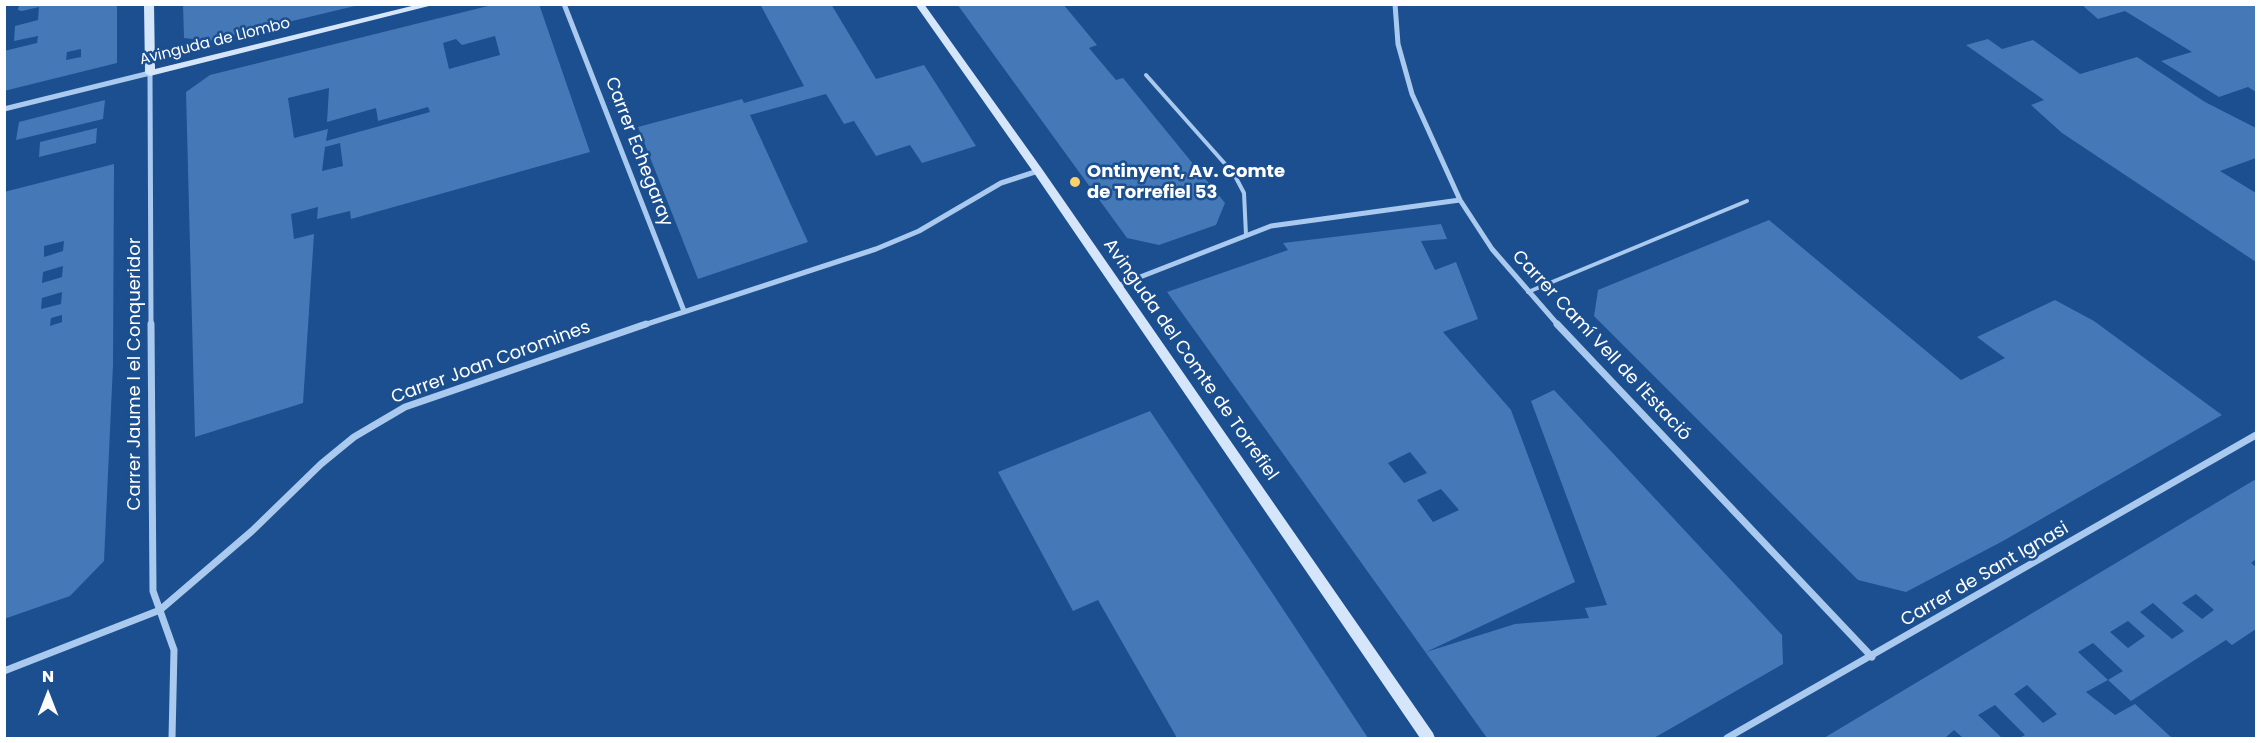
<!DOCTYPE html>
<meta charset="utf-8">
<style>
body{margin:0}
#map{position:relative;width:2261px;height:743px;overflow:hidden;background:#1b4f8f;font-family:Poppins,sans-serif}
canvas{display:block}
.frame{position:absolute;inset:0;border:6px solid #fff;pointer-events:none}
.north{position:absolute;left:18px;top:665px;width:60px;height:60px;-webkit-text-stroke:4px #1b4f8f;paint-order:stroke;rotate:0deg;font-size:16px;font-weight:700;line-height:24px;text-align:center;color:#fff}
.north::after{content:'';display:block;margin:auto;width:21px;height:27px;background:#fff;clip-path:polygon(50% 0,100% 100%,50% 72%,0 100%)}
</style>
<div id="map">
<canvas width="2261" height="743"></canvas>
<div class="frame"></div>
<div class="north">N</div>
</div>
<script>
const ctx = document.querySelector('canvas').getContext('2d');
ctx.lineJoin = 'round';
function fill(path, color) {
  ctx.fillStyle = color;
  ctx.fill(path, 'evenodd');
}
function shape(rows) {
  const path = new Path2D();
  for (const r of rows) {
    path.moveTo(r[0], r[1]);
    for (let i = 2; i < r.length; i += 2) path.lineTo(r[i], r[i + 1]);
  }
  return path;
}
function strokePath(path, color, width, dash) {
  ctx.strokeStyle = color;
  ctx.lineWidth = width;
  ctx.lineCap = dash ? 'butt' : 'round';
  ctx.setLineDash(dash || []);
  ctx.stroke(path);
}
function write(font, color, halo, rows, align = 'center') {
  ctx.font = font + ' Poppins,sans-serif';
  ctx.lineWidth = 5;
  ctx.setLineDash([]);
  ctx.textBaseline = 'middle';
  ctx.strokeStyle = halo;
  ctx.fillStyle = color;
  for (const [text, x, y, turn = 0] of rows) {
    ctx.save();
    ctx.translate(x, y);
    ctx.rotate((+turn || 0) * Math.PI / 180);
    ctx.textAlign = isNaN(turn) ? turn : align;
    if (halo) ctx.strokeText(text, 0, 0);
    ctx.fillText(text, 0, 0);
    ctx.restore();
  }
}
const building = shape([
 [19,4,117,4,117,63,4,91,4,51,37,43,38,36,14,41,15,26,38,20,39,7,22,11,18,10],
 [81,49,81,57,66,60,67,52],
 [496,4,539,4,590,152,351,219,350,211,317,219,318,207,291,214,294,239,314,234,303,403,195,437,186,92,210,75],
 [495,36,500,55,449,69,443,43,456,39,462,45],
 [329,88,327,122,376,108,378,121,428,107,430,112,326,141,328,129,294,138,288,98],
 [340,143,343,166,322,171,325,147],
 [760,4,831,4,876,79,924,65,976,146,922,163,910,145,876,156,854,121,844,124,826,94,750,115,808,242,698,279,638,127,742,99,744,103,804,86],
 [957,4,1063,4,1097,45,1089,48,1116,80,1123,78,1225,203,1216,225,1159,245,1127,238],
 [2081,4,2256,4,2256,92,2248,87,2219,97,2161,61,2192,52,2125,11,2098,19],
 [183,5,359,5,209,41,184,38],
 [1988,39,2002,49,2033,40,2080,74,2137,57,2205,102,2256,128,2256,158,2220,171,2256,193,2256,262,2062,133,2031,105,2044,100,1966,45],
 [105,100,103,119,16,140,19,122],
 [97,128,96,143,39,157,40,142],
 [114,164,113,365,104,561,70,596,4,619,4,192],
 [64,241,63,251,44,257,44,246],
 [63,266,62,277,42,283,43,272],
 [62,292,61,304,41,309,42,298],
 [62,315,62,322,50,326,51,318],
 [1769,220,1961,380,2005,358,1977,337,2055,300,2094,321,2222,415,2003,541,1906,592,1858,580,1594,316,1598,290],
 [1441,224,1447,239,1421,241,1435,270,1456,262,1478,319,1443,332,1511,410,1575,582,1426,652,1515,624,1589,618,1585,608,1607,605,1531,401,1554,390,1782,635,1783,664,1654,738,1487,738,1167,292,1288,250,1283,243],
 [1410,452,1427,473,1404,483,1388,463],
 [1441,489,1459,510,1433,522,1417,500],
 [1150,411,1273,594,1368,738,1177,738,1098,600,1073,611,998,472],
 [2256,479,2256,559,2251,563,2256,567,2256,629,2232,645,2226,640,2131,701,2108,680,2123,671,2093,643,2078,652,2108,680,2086,692,2115,715,2135,704,2172,738,2019,738,2025,735,1995,705,1978,715,2002,738,1963,738,1954,730,1945,738,1824,738],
 [2196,594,2214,610,2202,619,2182,603],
 [2153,603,2184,631,2172,639,2140,612],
 [2128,621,2145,636,2128,648,2110,632],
 [2027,685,2057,714,2043,723,2014,694]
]);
const lane = shape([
 [1146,75,1234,174,1244,193,1246,235],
 [1528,292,1747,201]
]);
const streetFar1 = shape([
 [564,4,684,311],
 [1395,4,1398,44,1412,94,1460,200,1492,249,1559,326],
 [4,109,150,73,151,326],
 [1117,286,1271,226,1460,200],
 [641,326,876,249,919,231,1001,183,1038,171]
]);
const street = shape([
 [151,324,153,591,174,650,172,738],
 [1557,324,1872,657],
 [4,671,160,610,252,531,321,464,354,437,405,407,646,324],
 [1727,738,2256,435]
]);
const secondary = shape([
 [144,4,154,4,155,69,420,4,437,4,150,76,145,73,144,4],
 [915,4,924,4,1042,169,1433,733,1435,738,1420,738,1034,173,915,4]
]);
const markers = [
 [1075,182,6,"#ffd166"]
];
const farStreetnames = [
 ["Avinguda de Llombo",215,42,-14]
];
const streetNames = [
 ["Carrer Echegaray",638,152,69],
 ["Carrer Camí Vell de l'Estació",1601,346,47],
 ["Avinguda del Comte de Torrefiel",1190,360,55],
 ["Carrer Joan Coromines",491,363,-20],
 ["Carrer Jaume I el Conqueridor",135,374,-90],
 ["Carrer de Sant Ignasi",1985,575,-30]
];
const poiNames = [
 ["Ontinyent, Av. Comte",1087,172],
 ["de Torrefiel 53",1087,193]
];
fill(building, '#4478b7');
strokePath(lane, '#a9c9ee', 4);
strokePath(streetFar1, '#a9c9ee', 5);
strokePath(street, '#a9c9ee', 7);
fill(secondary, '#d6e6fa');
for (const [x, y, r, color] of markers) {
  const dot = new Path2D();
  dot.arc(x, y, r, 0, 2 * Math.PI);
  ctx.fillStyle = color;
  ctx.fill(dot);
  strokePath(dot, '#1b4f8f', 2);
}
write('15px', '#fff', '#1b4f8f', farStreetnames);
write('18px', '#fff', '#1b4f8f', streetNames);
write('bold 18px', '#fff', '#1b4f8f', poiNames, 'left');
</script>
